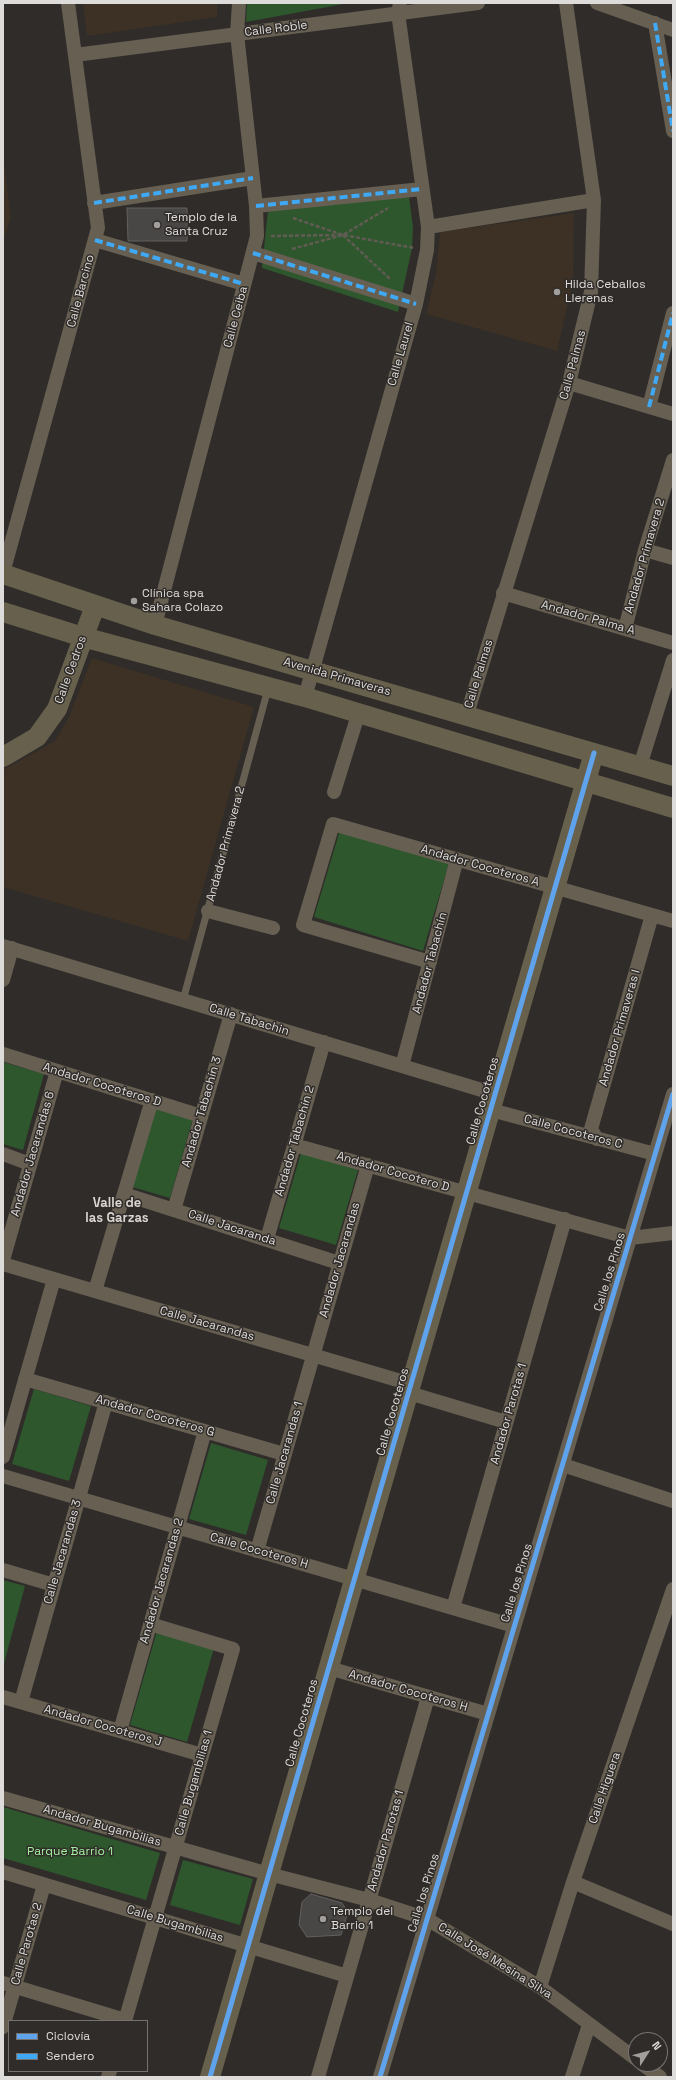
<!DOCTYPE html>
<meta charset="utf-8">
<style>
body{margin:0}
#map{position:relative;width:676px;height:2080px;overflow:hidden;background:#2f2c2a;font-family:"Space Grotesk",sans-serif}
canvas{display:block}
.frame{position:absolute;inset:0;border:4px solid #dedcda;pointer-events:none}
.legend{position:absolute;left:8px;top:2020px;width:140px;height:52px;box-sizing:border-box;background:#302c29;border:1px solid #767270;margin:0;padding:5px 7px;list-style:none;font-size:12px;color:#dedcda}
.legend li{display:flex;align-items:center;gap:8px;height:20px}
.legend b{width:20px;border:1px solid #767270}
.north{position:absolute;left:628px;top:2032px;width:40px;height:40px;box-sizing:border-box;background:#302c29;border:1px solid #767270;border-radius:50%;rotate:54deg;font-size:11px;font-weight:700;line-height:16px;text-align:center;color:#dedcda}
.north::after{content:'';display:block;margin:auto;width:14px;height:18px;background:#a19e9c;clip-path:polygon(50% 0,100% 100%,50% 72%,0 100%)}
</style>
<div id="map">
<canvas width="676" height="2080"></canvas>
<div class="frame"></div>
<ul class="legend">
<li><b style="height:5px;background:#60a3ed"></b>Ciclovía</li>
<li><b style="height:5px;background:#3fa9f5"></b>Sendero</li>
</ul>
<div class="north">N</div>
</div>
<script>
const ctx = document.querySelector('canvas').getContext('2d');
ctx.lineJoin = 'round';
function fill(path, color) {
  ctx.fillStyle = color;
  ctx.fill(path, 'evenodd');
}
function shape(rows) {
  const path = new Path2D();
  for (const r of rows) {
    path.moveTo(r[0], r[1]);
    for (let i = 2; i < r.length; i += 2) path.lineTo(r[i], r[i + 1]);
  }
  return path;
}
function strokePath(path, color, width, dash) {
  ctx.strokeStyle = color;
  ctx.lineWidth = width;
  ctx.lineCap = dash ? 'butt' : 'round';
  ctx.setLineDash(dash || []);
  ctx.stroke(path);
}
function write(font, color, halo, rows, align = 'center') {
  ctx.font = font + ' "Space Grotesk",sans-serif';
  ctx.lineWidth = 3;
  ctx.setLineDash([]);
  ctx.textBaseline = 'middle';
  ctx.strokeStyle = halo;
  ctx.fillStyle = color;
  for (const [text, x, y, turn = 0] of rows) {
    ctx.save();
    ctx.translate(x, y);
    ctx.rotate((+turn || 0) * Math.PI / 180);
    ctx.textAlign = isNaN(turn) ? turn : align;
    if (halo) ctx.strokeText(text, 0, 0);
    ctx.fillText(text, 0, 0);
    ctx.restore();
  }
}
const education = shape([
 [83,3,217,3,217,17,87,36],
 [3,157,11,217,3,242],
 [574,213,573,282,557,351,426,314,436,274,440,232],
 [92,658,254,707,188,941,3,887,3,770,55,741,68,719]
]);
const green = shape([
 [247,3,349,3,246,22],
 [409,196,413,228,412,248,398,312,262,268,268,210],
 [340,830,449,863,423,951,314,917],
 [3,1062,44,1074,23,1150,3,1144],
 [156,1107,193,1118,170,1198,132,1187],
 [301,1153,358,1170,336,1245,279,1228],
 [34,1389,91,1406,69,1481,12,1464],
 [211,1443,268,1460,246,1535,189,1519],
 [3,1580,25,1586,3,1667],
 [157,1631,214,1648,187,1742,130,1725],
 [3,1807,160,1853,146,1900,3,1858],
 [183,1860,253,1879,240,1925,170,1905]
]);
const building = shape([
 [127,208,187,208,187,241,128,241,127,208],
 [311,1894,342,1903,348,1912,341,1935,307,1937,299,1925,302,1902,311,1894]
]);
const path = shape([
 [293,218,343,235,414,248],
 [271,236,343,235,391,280],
 [292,249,343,235,388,208]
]);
const lane = shape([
 [183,1000,268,689]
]);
const street = shape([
 [597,3,673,30],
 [655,23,673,131],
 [75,55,478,3],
 [94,203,253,178],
 [256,206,422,189],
 [428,227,594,200],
 [95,240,244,284],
 [253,253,416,304],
 [569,383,673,414],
 [649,407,673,313],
 [645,550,673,558],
 [3,573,98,228,68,3],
 [503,593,673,643],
 [155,625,257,236,256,206,237,34,239,3],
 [625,629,645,550,673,460],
 [305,697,416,304,427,250,428,227,398,13,400,3],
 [467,714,569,383,591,292,594,200,566,3],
 [640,766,673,660],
 [334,792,358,715],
 [208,911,273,928],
 [3,946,495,1094],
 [430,962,303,925,333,824,673,921],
 [3,980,12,948],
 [3,1054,201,1116],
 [402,1066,457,859],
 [491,1110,655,1154],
 [597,1139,591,1129,652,915],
 [294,1145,630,1238,673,1233],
 [3,1154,30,1164],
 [124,1194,339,1263],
 [174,1210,231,1014],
 [267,1239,324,1042],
 [3,1260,57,1071],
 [3,1264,411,1384],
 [95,1291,152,1100],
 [25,1379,284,1454],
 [409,1393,506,1422],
 [3,1457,54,1279],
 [563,1465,673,1501],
 [3,1476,514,1626],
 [257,1551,368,1165],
 [3,1570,54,1585],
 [453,1608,565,1219],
 [329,1668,488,1714],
 [3,1697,202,1755],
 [21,1702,106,1402],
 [120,1731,205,1431],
 [3,1798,269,1874,369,1900,427,1919,540,1987,636,2059],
 [3,1872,347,1976],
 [573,1882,673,1924],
 [3,1983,125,2020],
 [540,1987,573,1882,673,1589],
 [125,2021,233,1649,150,1624],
 [3,2027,44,1885],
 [642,2064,660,2077],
 [108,2077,110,2071],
 [318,2077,428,1697],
 [380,2077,673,1094],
 [572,2077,589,2025]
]);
const secondary = shape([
 [3,574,155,625,673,776],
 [3,612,83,637,305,697,673,808],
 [3,757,37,737,57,709,95,606],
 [210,2077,594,753]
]);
const quiet = shape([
 [655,23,673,131],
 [94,203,253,178],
 [256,206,422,189],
 [95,240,244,284],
 [253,253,416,304],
 [649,407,673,313]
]);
const cycleway = shape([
 [210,2077,594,753],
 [380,2077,673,1094]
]);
const markers = [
 [157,225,4,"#a19e9c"],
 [557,292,4,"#a19e9c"],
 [134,601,4,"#a19e9c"],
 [323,1919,4,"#a19e9c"]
];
const streetNames = [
 ["Calle Roble",276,29,-7],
 ["Calle Barcino",81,291,-75],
 ["Calle Ceiba",236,317,-75],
 ["Calle Laurel",401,354,-74],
 ["Calle Palmas",573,365,-75],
 ["Andador Primavera 2",645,556,-74],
 ["Andador Palma A",588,618,16],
 ["Calle Cedros",71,670,-70],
 ["Calle Palmas",479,674,-73],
 ["Avenida Primaveras",337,677,16],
 ["Andador Primavera 2",226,844,-75],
 ["Andador Cocoteros A",480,866,16],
 ["Andador Tabachín",430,963,-75],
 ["Calle Tabachin",249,1020,17],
 ["Andador Primaveras I",620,1028,-74],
 ["Andador Cocoteros D",102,1085,17],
 ["Calle Cocoteros",483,1101,-74],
 ["Andador Tabachín 3",202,1112,-74],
 ["Calle Cocoteros C",573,1132,15],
 ["Andador Tabachín 2",295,1141,-74],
 ["Andador Jacarandas 6",33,1154,-74],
 ["Andador Cocotero D",393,1172,16],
 ["Calle Jacaranda",232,1228,18],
 ["Andador Jacarandas",340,1260,-74],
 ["Calle los Pinos",610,1272,-73],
 ["Calle Jacarandas",207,1324,16],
 ["Calle Cocoteros",393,1412,-74],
 ["Andador Parotas 1",509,1414,-74],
 ["Andador Cocoteros G",155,1416,16],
 ["Calle Jacarandas 1",285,1453,-74],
 ["Calle Cocoteros H",259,1551,16],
 ["Calle Jacarandas 3",63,1552,-74],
 ["Andador Jacarandas 2",162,1581,-74],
 ["Calle los Pinos",517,1583,-73],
 ["Andador Cocoteros H",408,1691,16],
 ["Calle Cocoteros",302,1723,-74],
 ["Andador Cocoteros J",103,1726,16],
 ["Calle Bugambilias 1",194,1783,-74],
 ["Calle Higuera",605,1788,-71],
 ["Andador Bugambilias",102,1826,16],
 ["Andador Parotas 1",386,1841,-74],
 ["Calle los Pinos",424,1893,-73],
 ["Calle Bugambilias",175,1924,17],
 ["Calle Parotas 2",27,1944,-74],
 ["Calle José Mesina Silva",495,1961,32]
];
const poiNames = [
 ["Templo de la",165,218],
 ["Santa Cruz",165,232],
 ["Hilda Ceballos",565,285],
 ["Llerenas",565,299],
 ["Clínica spa",142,594],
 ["Sahara Colazo",142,608],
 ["Templo del",331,1912],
 ["Barrio 1",331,1926]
];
const parkNames = [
 ["Parque Barrio 1",70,1852]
];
const neighbourhoodNames = [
 ["Valle de",117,1203],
 ["las Garzas",117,1218]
];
fill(education, '#3c3124');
fill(green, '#2e572d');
fill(building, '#494746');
strokePath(building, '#62605f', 1);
strokePath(path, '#615c53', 2.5, [4, 2]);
strokePath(lane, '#665f52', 7);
strokePath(street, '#665f52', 14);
strokePath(secondary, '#67604c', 20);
strokePath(quiet, '#3fa9f5', 4, [8, 4]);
strokePath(cycleway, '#60a3ed', 5);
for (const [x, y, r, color] of markers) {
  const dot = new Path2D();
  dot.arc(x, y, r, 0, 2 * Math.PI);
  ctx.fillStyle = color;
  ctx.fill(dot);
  strokePath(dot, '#302c29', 1.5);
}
write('12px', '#dedcda', '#302c29', streetNames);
write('12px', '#dedcda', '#302c29', poiNames, 'left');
write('12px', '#a2ef9e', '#302c29', parkNames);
write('bold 13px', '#dad4d1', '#302c29', neighbourhoodNames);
</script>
